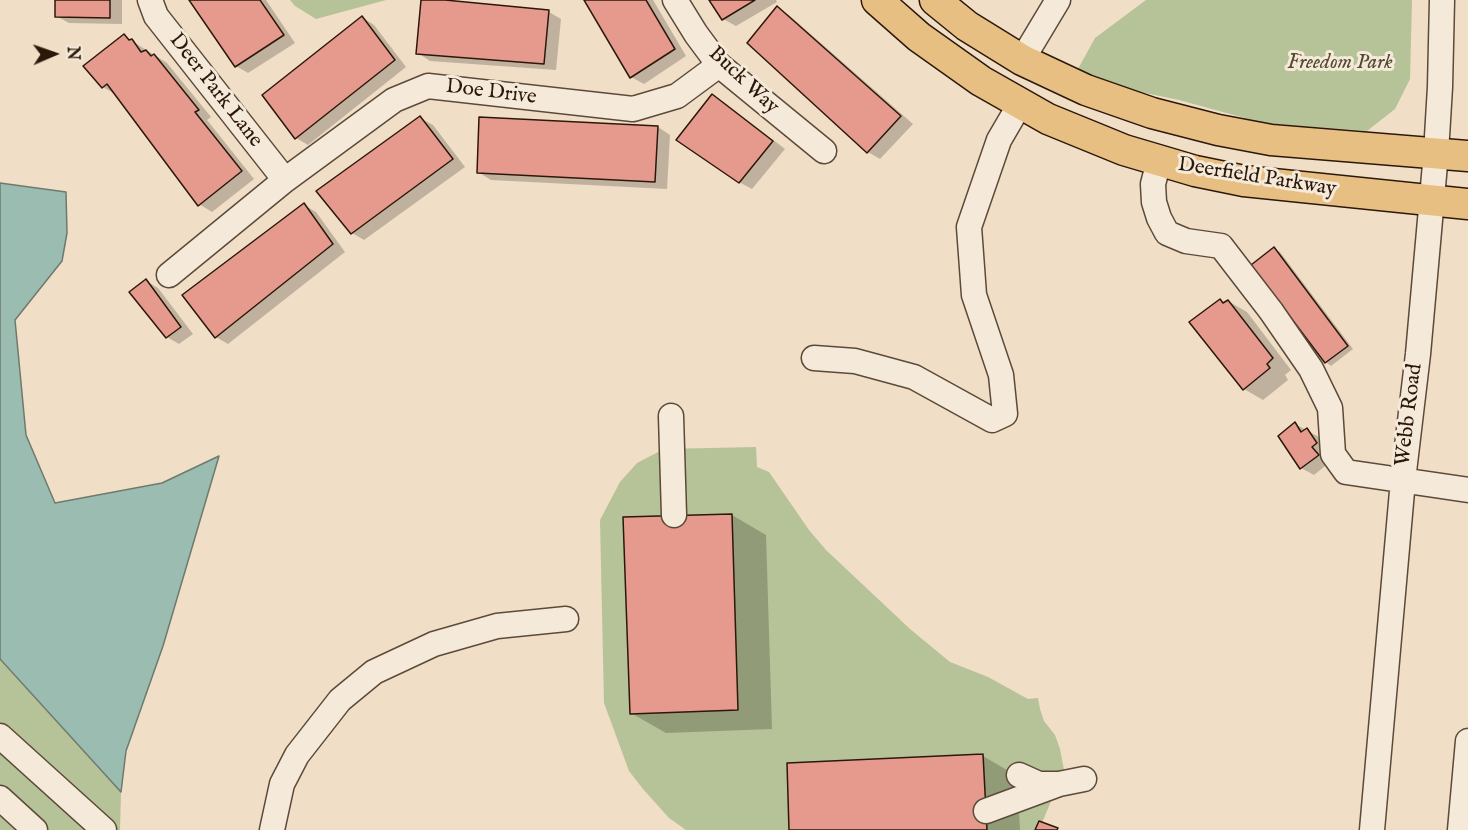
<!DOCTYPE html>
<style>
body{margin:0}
#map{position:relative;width:1468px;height:830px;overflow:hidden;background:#f0dec6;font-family:"IM FELL English",serif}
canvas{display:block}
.north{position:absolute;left:24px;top:24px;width:60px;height:60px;-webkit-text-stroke:4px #f5eada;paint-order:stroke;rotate:88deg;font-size:16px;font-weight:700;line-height:24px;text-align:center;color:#2b180a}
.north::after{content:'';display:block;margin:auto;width:21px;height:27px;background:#2b180a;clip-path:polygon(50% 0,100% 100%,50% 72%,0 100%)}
</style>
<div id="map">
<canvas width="1468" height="830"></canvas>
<div class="north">N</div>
</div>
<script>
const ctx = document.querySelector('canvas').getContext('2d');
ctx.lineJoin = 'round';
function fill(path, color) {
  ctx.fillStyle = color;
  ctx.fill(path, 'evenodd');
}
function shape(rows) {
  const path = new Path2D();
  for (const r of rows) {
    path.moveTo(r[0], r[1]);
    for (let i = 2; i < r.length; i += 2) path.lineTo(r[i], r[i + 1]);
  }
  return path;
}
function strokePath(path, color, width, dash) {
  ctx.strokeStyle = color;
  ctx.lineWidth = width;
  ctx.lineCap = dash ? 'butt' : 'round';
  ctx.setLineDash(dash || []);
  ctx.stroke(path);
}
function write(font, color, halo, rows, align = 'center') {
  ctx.font = font + ' "IM FELL English",serif';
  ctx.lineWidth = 6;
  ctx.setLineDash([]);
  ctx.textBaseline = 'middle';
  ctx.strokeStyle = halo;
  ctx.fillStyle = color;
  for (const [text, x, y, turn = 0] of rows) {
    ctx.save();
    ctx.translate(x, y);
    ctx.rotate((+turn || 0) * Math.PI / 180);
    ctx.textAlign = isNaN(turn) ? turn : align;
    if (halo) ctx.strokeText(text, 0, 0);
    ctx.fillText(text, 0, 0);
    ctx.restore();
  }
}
const green = shape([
 [290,0,386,0,316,19,295,6],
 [1146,0,1412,0,1410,79,1395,109,1367,131,1263,123,1179,100,1112,86,1078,69,1095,38],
 [756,447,757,467,769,472,809,530,826,550,910,629,950,662,988,677,1028,699,1038,698,1040,709,1044,721,1055,735,1060,749,1064,770,1039,830,686,830,669,818,643,789,629,771,604,703,600,520,620,482,637,463,664,449],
 [0,659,121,792,120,830,0,830]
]);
const water = shape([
 [0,183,66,192,67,233,62,261,15,320,26,435,55,503,162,483,219,456,163,646,126,751,121,792,0,659,0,183]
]);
const shadow = shape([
 [57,0,122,0,122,24,69,23,56,16],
 [190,0,266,0,295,43,248,73,236,66],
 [422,0,549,12,561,19,556,70,430,61,418,53],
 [586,0,653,0,686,56,644,84,631,77],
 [711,0,776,0,777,2,736,26,723,19],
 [777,8,789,15,913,124,880,159,868,152],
 [362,17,374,25,406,67,308,145,296,138],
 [124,36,167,63,211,117,207,120,254,179,212,212,199,204,115,94,103,87],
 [713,96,725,103,785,149,752,189,739,182],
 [420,118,433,125,465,167,364,240,352,233],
 [658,127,670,135,667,189,491,180,478,172],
 [304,205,316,212,345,252,228,344,216,337],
 [1274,249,1280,252,1353,349,1331,366,1326,362],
 [146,281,158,288,193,334,179,344,167,337],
 [1220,301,1225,303,1228,301,1247,312,1291,370,1285,375,1288,380,1263,400,1244,389],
 [1295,424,1319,437,1329,450,1330,462,1314,475,1301,468,1280,436],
 [732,515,766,535,772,729,666,733,631,713],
 [983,756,1017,776,1020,830,791,830]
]);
const building = shape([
 [55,0,110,0,110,18,55,17,55,0],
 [189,0,260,0,284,35,235,67,189,0],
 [421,0,445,0,549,10,544,64,416,54,421,0],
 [584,0,646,0,675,49,630,78,584,0],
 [709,0,755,0,722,20,709,0],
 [777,6,901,116,867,153,747,43,777,6],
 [362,16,395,60,295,139,262,95,362,16],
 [124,34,129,40,132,39,141,52,146,50,151,56,154,54,199,110,195,112,242,171,198,206,107,84,102,88,83,66,124,34],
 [712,94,773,141,739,183,676,140,712,94],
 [420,116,453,159,351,234,316,191,420,116],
 [479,117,658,126,655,182,477,173,479,117],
 [304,203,333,244,215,338,182,295,304,203],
 [1274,247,1348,346,1325,363,1251,265,1274,247],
 [146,279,181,327,166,338,129,292,146,279],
 [1220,299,1223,303,1228,300,1273,358,1267,364,1270,368,1243,390,1189,322,1220,299],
 [1295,422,1301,432,1307,428,1317,443,1312,447,1319,455,1300,469,1278,436,1295,422],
 [732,514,738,710,630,714,623,517,732,514],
 [983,754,987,830,789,830,787,763,983,754],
 [1039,821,1058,828,1057,830,1035,830,1039,821]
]);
const minor = shape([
 [150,0,156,16,285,180],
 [675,0,696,34,719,65,824,151],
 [1022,60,1058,0],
 [1159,161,1153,184,1154,202,1159,218,1167,233,1186,241,1221,246,1271,311,1311,369,1330,408,1333,454,1346,472,1468,490],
 [169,275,285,180,394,100,428,86,633,109,677,96,719,65],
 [814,358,855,361,914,377,992,420,1005,414,1001,375,974,295,969,227,999,140,1020,104],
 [671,416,674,515],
 [0,736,104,830],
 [1019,775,1039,784,1056,784],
 [0,798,35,830],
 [986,811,1059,784,1084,779],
 [272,830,282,784,297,755,340,700,374,672,434,644,497,626,566,619],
 [1372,830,1403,480,1418,354,1436,153,1440,87,1442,0],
 [1460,830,1468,741]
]);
const major = shape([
 [877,0,919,37,981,81,1048,119,1124,150,1195,171,1244,181,1468,204],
 [935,0,967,26,1022,60,1086,90,1152,113,1218,130,1271,140,1468,156]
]);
const parkNames = [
 ["Freedom Park",1340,64]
];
const streetNames = [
 ["Buck Way",743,81,43],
 ["Deer Park Lane",215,91,52],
 ["Doe Drive",491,93,7],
 ["Deerfield Parkway",1257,178,9],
 ["Webb Road",1410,415,-83]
];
fill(green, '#b6c297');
fill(water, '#9bbcb0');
strokePath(water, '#6e7a6e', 1.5);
fill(shadow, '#0003');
fill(building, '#e69a8e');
strokePath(building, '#2b180a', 1.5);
strokePath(minor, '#5c4a39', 27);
strokePath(major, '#2b180a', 33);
strokePath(minor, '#f5eada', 24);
strokePath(major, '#e8bf83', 30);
write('italic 21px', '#554b34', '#f5eada', parkNames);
write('21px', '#2b180a', '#f5eada', streetNames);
</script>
